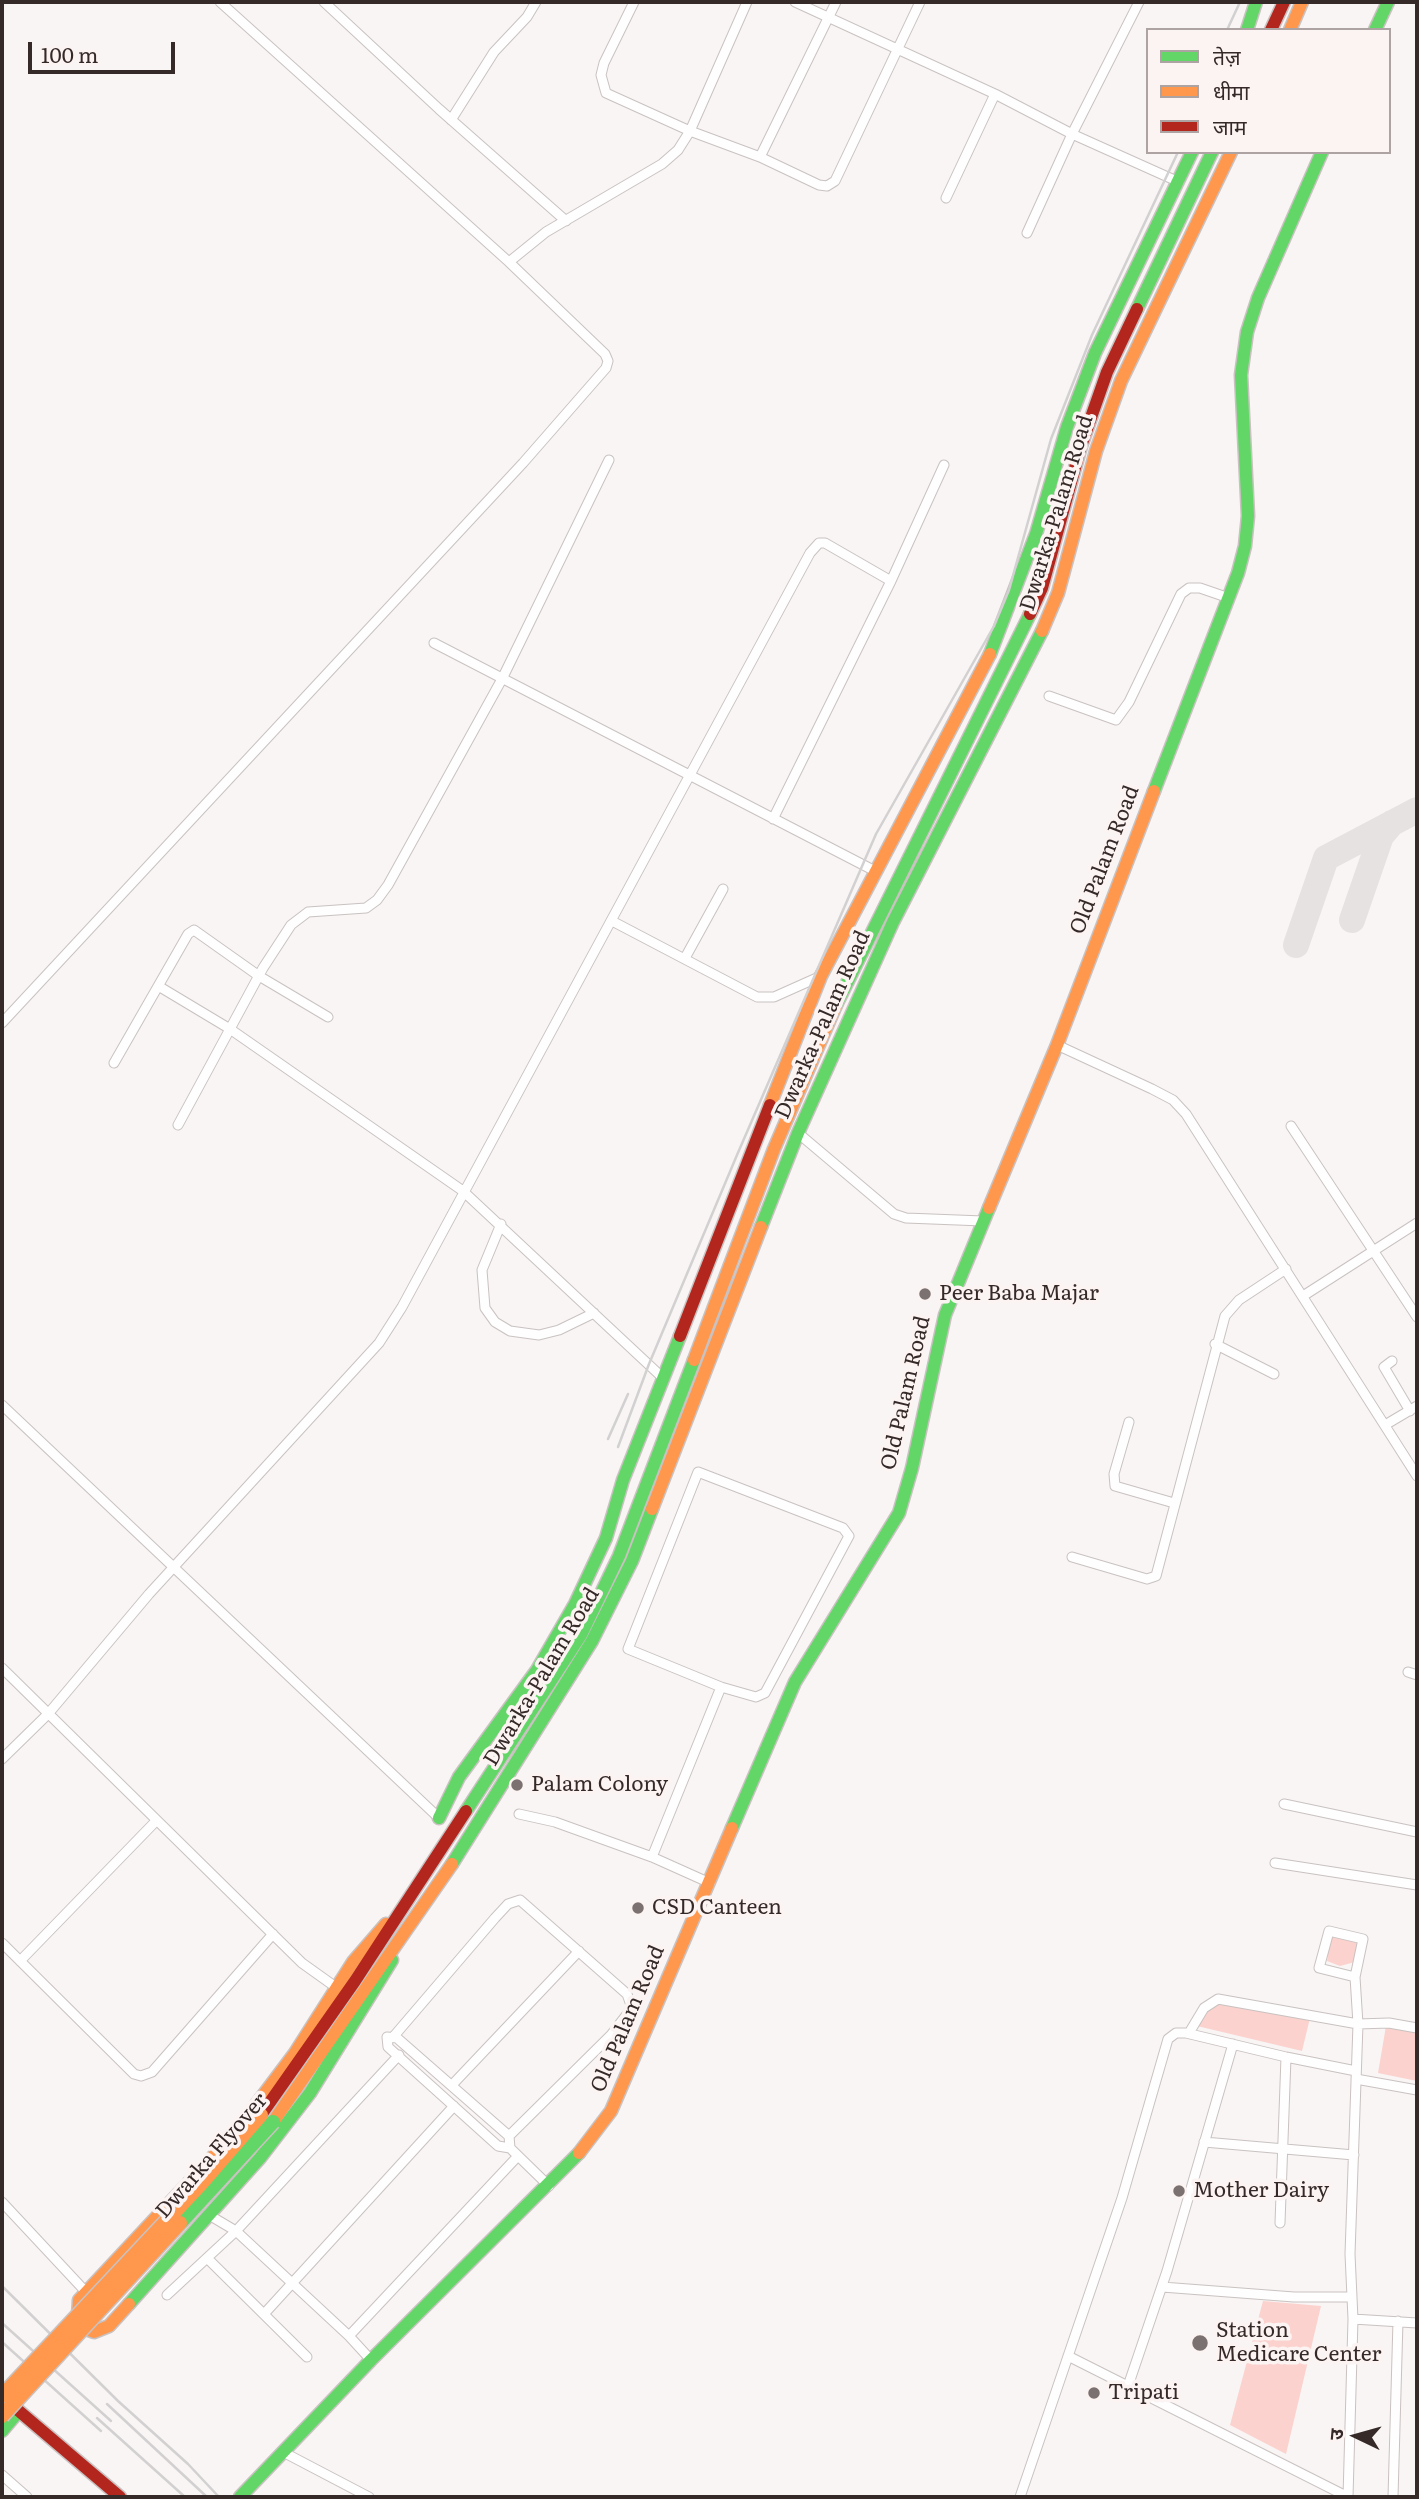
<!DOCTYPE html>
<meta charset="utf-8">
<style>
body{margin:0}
#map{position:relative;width:1419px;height:2499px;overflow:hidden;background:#f9f5f5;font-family:Literata,"Noto Sans Devanagari",serif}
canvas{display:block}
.frame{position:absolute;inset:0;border:4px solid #362a28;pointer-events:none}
.legend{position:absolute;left:1146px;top:28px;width:245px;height:126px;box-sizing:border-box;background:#fbf4f3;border:2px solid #aca3a2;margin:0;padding:9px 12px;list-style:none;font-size:21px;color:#362a28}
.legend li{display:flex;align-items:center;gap:14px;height:35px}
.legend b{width:35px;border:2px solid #aca3a2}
.north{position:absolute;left:1321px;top:2401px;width:70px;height:70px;-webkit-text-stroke:5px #fbf4f3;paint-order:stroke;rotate:275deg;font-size:19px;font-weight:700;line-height:28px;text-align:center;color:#362a28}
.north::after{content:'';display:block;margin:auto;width:24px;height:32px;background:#362a28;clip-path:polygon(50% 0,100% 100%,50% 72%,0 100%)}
.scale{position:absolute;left:28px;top:42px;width:147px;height:32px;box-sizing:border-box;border:4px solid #362a28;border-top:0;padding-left:9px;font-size:21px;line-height:24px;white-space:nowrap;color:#362a28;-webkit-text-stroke:5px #fbf4f3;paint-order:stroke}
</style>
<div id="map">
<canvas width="1419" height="2499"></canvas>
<div class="frame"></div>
<ul class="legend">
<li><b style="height:9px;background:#63d668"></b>तेज़</li>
<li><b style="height:9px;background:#ff974d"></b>धीमा</li>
<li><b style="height:9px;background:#b3261e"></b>जाम</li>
</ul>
<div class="north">उ</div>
<div class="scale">100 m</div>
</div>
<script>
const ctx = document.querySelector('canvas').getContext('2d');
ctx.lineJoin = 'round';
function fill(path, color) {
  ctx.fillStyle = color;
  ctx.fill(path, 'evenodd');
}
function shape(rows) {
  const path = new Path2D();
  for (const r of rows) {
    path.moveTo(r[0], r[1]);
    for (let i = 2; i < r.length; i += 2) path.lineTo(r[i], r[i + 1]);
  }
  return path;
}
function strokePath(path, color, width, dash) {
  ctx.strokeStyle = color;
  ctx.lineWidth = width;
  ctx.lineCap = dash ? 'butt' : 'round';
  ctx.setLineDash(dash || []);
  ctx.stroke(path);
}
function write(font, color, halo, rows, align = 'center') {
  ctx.font = font + ' Literata,serif';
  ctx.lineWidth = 7;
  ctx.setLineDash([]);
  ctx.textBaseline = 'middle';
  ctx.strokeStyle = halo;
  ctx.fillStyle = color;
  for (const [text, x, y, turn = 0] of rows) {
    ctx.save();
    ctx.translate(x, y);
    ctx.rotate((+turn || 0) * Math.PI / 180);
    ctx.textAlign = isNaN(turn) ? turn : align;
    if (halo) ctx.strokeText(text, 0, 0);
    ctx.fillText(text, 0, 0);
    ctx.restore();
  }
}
const green = shape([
 [1331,1933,1358,1940,1355,1962,1340,1966,1327,1961],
 [1219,2001,1310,2018,1302,2051,1197,2026,1210,2008],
 [1386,2026,1417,2032,1417,2081,1378,2073],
 [1263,2301,1321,2306,1286,2454,1230,2425]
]);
const taxiway = shape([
 [1352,920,1381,836,1392,823],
 [1296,945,1326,858,1417,810]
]);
const street = shape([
 [324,2,439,109,566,221],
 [634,2,604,63,601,75,606,93,690,131,760,157,819,185,827,186,835,181,920,2],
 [795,2,995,94,1072,134,1027,233],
 [1139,2,1072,134,1179,182],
 [451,120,494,52,527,17,536,2],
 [760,157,836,2],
 [946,198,995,94],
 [509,262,546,232,662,164,678,150,690,131,747,2],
 [434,643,875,871],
 [1049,696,1116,720,1129,702,1181,594,1189,588,1200,588,1229,598],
 [773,819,891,581,944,465],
 [612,921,757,997,774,997,821,976],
 [685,958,723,889],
 [160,987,230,1029,463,1191,663,1378],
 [2,1023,523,463,606,368,608,361,605,354,509,262,220,2],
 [1057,1045,1152,1089,1173,1100,1186,1114,1417,1476],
 [114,1063,188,934,194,930,259,976,328,1017],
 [178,1125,263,968,291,925,308,912,366,908,377,900,388,885,502,679,609,460],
 [1291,1126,1417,1317],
 [798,1133,894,1214,906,1218,983,1221],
 [501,1224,482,1270,485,1308,495,1322,510,1331,539,1335,559,1330,594,1313],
 [1303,1296,1417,1223],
 [1215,1344,1274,1374],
 [1392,1361,1384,1367,1410,1411],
 [2,1405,439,1818],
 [1129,1422,1114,1474,1115,1486,1174,1503],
 [1385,1425,1417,1406],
 [1072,1557,1147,1579,1156,1576,1225,1316,1239,1300,1286,1269],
 [2,1668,302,1963,337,1988],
 [1408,1672,1417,1675],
 [2,1759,48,1714,149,1594,379,1343,402,1307,810,553,819,543,825,543,891,581],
 [1284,1804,1417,1832],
 [519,1814,555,1822,652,1857,710,1883],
 [652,1857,721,1687,628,1649,698,1472,843,1528,849,1536,765,1693,756,1697,721,1687],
 [1275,1863,1417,1885],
 [2,1943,134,2074,141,2076,152,2072,273,1934],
 [20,1961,156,1821],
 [1189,2033,1204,2008,1218,1999,1358,2024,1389,2023,1417,2028],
 [394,2036,495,1918,508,1904,520,1900,627,1994,632,2008,611,2035,509,2136],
 [399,2055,236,2231,349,2336,518,2156],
 [1356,2079,1417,2090],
 [452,2085,579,1951],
 [1204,2142,1354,2155],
 [510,2148,509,2136,397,2038,387,2037,388,2047,498,2146,510,2148,549,2186],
 [2,2202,86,2292],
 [1280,2223,1286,2057],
 [207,2258,307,2357],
 [1162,2287,1294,2297,1350,2297],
 [167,2295,236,2231,209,2215],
 [264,2314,454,2106],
 [1353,2319,1417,2323],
 [349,2336,371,2360],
 [1068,2356,1348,2497,1353,2319,1350,2254,1358,2024,1355,1977,1363,1939,1329,1931,1319,1968,1355,1977],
 [1128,2386,1167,2271,1233,2044],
 [283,2452,369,2497],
 [2,2475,27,2497],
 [1020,2497,1122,2198,1168,2039,1176,2033,1186,2033,1286,2057,1356,2071],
 [1393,2497,1398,2321]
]);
const fast = shape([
 [1247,30,1256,2],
 [1375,30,1388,2],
 [1137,309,1212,152],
 [990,654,1036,534,1067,427,1095,353,1192,152],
 [1154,791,1238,573,1245,546,1248,516,1241,375,1247,332,1258,298,1322,152],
 [836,1005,1030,614],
 [761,1227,798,1133,893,922,1042,631],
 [466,1811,581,1635,619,1556,694,1360],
 [439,1818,459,1777,537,1670,575,1604,606,1538,623,1480,680,1336],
 [732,1828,795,1682,899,1513,912,1468,945,1315,989,1208],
 [452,1864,592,1641,632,1561,652,1509],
 [129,2304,260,2158,310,2093,392,1960],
 [2,2431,19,2411],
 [240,2497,371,2360,579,2153]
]);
const slow = shape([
 [1290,30,1302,2],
 [1042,631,1058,593,1096,451,1121,381,1231,152],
 [770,1105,821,976,990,654],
 [989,1208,1057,1045,1154,791],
 [694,1360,774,1149,836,1005],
 [652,1509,761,1227],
 [273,2122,452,1864],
 [579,2153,611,2111,732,1828],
 [129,2304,109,2326,94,2332,86,2329,78,2316,79,2300,234,2134,295,2053,353,1962,386,1924]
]);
const jam = shape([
 [1271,30,1284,2],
 [1030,614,1042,588,1081,446,1107,372,1137,309],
 [680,1336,770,1105],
 [261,2115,355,1981,466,1811],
 [6,2400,120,2497]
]);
const rail = shape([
 [1227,30,1240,2],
 [608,1439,628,1394],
 [618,1447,649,1364,737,1155,876,834,994,626,1009,590,1051,439,1092,335,1178,152],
 [2,2286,118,2401,188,2464,219,2497],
 [2,2323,111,2421],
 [2,2342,101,2431],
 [107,2404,207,2497],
 [97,2418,185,2497]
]);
const fastBridge = shape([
 [180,2223,273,2122]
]);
const slowBridge = shape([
 [2,2396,202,2183,261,2115],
 [2,2416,180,2223]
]);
const markers = [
 [925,1294,7,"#7a7170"],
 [517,1785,7,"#7a7170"],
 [638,1908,7,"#7a7170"],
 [1179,2191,7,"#7a7170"],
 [1200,2343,9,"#7a7170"],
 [1094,2393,7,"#7a7170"]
];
const streetNames = [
 ["Dwarka-Palam Road",1057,513,-73],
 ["Old Palam Road",1105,860,-69],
 ["Dwarka-Palam Road",823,1025,-66],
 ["Old Palam Road",906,1393,-77],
 ["Dwarka-Palam Road",542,1677,-59],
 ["Old Palam Road",628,2019,-67],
 ["Dwarka Flyover",212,2156,-49]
];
const poiNames = [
 ["Peer Baba Majar",939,1294],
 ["Palam Colony",531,1785],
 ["CSD Canteen",652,1908],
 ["Mother Dairy",1193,2191],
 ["Station",1216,2331],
 ["Medicare Center",1216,2355],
 ["Tripati",1108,2393]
];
fill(green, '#fbd2cd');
strokePath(taxiway, '#e6e2e2', 26);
strokePath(street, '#c9c2c1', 11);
strokePath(fast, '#c9c2c1', 15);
strokePath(slow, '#c9c2c1', 15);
strokePath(jam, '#c9c2c1', 15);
strokePath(street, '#fefefe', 9);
strokePath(fast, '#63d668', 12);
strokePath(slow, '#ff974d', 12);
strokePath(jam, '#b3261e', 12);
strokePath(rail, '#d2d0d0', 2.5);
strokePath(fastBridge, '#c9c2c1', 17, []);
strokePath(slowBridge, '#c9c2c1', 17, []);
strokePath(fastBridge, '#63d668', 14);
strokePath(slowBridge, '#ff974d', 14);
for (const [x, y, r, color] of markers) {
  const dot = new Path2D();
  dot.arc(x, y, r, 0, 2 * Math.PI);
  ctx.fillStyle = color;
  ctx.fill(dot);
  strokePath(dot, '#fbf4f3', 2.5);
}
write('21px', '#362a28', '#fbf4f3', streetNames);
write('21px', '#362a28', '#fbf4f3', poiNames, 'left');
</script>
